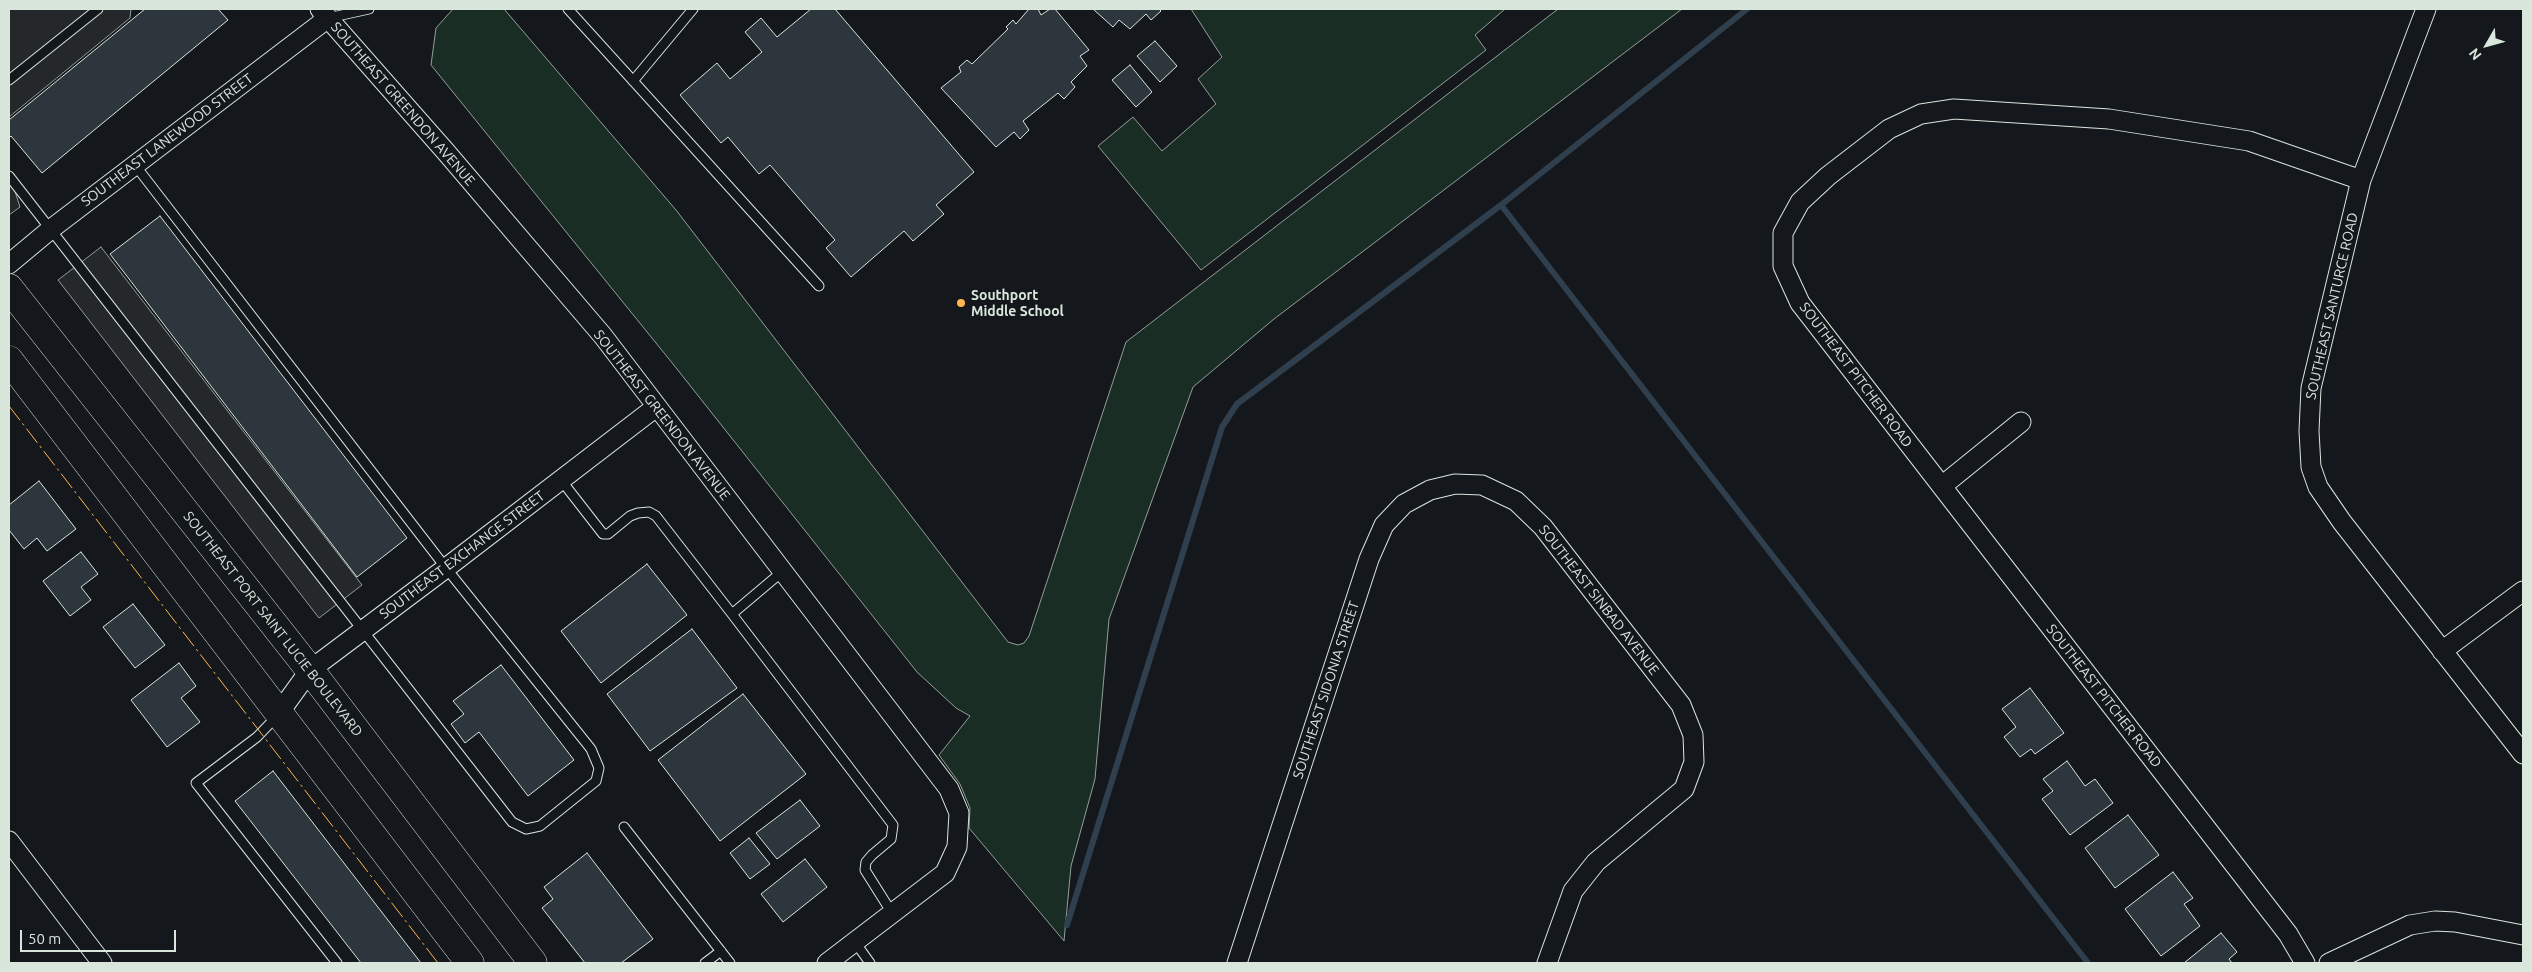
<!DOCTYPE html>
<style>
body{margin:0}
#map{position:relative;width:2532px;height:972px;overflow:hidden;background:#14181c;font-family:Ubuntu,sans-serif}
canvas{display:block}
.frame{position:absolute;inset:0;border:10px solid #d8e6dc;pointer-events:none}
.north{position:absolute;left:2462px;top:20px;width:50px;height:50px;-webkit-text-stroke:4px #14181c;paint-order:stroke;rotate:232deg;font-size:14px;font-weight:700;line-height:20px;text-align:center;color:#d8e6dc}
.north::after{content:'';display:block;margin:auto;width:18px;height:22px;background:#d8e6dc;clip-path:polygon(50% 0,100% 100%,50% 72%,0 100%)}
.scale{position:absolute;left:20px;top:930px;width:156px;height:22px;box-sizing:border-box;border:2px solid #d8e6dc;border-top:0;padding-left:6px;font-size:15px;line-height:18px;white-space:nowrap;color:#d8e6dc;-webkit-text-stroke:4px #14181c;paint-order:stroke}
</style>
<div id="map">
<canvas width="2532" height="972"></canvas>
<div class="frame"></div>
<div class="north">N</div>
<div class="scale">50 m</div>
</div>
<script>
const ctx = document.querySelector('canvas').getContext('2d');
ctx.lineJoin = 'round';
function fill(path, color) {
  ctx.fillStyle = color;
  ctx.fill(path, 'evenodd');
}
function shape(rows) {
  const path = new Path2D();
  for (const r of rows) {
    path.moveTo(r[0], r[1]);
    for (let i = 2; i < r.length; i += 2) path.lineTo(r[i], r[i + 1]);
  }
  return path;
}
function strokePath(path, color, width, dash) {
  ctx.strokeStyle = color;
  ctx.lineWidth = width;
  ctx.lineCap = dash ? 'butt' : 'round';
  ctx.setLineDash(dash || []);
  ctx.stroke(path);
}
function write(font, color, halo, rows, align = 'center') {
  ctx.font = font + ' Ubuntu,sans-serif';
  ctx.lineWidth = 4;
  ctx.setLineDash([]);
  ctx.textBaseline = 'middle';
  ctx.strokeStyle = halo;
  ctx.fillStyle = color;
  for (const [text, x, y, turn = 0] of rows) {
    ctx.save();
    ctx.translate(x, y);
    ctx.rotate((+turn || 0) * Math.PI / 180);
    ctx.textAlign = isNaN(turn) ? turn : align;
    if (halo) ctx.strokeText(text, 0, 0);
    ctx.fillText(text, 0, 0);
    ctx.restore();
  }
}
const green = shape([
 [453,9,504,9,676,210,1008,642,1018,645,1024,643,1029,636,1126,342,1558,9,1682,9,1274,319,1193,387,1109,619,1095,779,1071,866,1064,941,969,828,970,808,960,784,939,755,970,716,956,708,917,672,673,364,431,65,436,28,453,9],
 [1191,9,1505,9,1475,35,1486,50,1201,270,1098,146,1133,117,1162,151,1216,104,1198,79,1222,57,1191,9]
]);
const parking = shape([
 [9,9,131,9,130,18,9,117,9,9],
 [9,173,20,207,9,215,9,173],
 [101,247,362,585,319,618,58,280,101,247]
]);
const stream = shape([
 [1501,205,2088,963],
 [1067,925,1222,427,1237,404,1501,205,1747,9]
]);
const building = shape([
 [145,9,218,9,228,20,42,173,11,136,9,138,9,120,145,9],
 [811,9,835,9,974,172,936,205,944,214,913,241,904,231,851,277,826,248,835,240,770,165,759,174,728,137,721,143,680,95,717,63,730,79,762,52,745,32,761,18,777,37,811,9],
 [1029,9,1038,9,1041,15,1050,9,1055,9,1089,50,1080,56,1087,66,1071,82,1075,87,1064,99,1058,93,1023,121,1029,130,1020,139,1014,132,996,147,941,88,961,72,959,67,967,60,972,64,1008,29,1006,27,1013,20,1016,24,1029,9],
 [1093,9,1159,9,1161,11,1151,20,1146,14,1130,29,1119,20,1113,27,1093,9],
 [1155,41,1177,66,1160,82,1137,56,1155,41],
 [1130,65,1152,92,1136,107,1112,80,1130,65],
 [160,216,407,538,357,577,110,254,160,216],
 [39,481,76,529,47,551,37,538,24,549,9,530,9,505,39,481],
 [81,552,98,574,81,587,91,600,70,616,43,581,81,552],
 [647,564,687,615,601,683,561,631,647,564],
 [133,604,165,645,135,668,103,627,133,604],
 [692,629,737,688,650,751,607,694,692,629],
 [179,663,196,686,181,698,200,722,167,747,131,700,179,663],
 [501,665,574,760,528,796,479,732,465,743,451,724,464,714,453,701,501,665],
 [2030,688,2064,733,2035,754,2031,749,2020,757,2004,737,2016,727,2002,709,2030,688],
 [743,694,806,774,720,841,658,760,743,694],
 [2067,761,2085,786,2095,779,2113,803,2070,835,2042,799,2053,791,2043,779,2067,761],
 [273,771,421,963,361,963,235,801,273,771],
 [800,800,820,826,777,859,756,833,800,800],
 [2128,815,2159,855,2115,888,2085,848,2128,815],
 [749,838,770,864,750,879,730,853,749,838],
 [587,853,653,939,621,963,585,963,542,908,553,899,544,887,587,853],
 [805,859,827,887,783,922,761,894,805,859],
 [2173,872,2193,898,2184,904,2200,926,2161,956,2125,909,2173,872],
 [2221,933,2237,952,2229,959,2232,963,2184,963,2221,933]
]);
const lane = shape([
 [568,9,819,286],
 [328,18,369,9],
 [9,80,98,9],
 [633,81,693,9],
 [9,176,512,822,526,829,540,826,596,781,599,768,591,749,446,568,135,165],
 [561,480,603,534,608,534,630,516,638,513,649,512,656,516,732,614],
 [783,571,732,614,893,825,891,839,872,855,866,862,865,870,892,913],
 [278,715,257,737,196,783,337,963],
 [624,827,730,963],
 [855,942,870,963],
 [705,963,721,951]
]);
const street = shape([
 [320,9,446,152,603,336,949,789,959,813,957,847,945,873,827,963],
 [2426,9,2361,180,2311,388,2309,431,2311,467,2318,487,2342,522,2523,754],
 [9,264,51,229,328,18],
 [1942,486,2021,422],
 [2442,651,2523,591],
 [279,713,310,670,446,568,656,407],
 [9,841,102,963],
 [1237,963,1369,559,1384,525,1404,504,1430,490,1455,484,1482,485,1516,501,1543,527,1681,705,1693,735,1694,762,1684,789,1596,862,1573,891,1547,963],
 [2305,963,2288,934,1800,303,1783,266,1783,233,1800,202,1828,176,1889,129,1921,114,1954,109,2109,119,2249,141,2361,180],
 [2329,963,2410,925,2435,921,2455,922,2523,935]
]);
const primary = shape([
 [9,288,310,670,533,963],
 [9,360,470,963]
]);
const power = shape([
 [9,406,438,963]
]);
const markers = [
 [961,303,5,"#ffb74d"]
];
const streetNames = [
 ["SOUTHEAST GREENDON AVENUE",403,104,49],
 ["SOUTHEAST LANEWOOD STREET",167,140,-37],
 ["SOUTHEAST SANTURCE ROAD",2332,306,-77],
 ["SOUTHEAST PITCHER ROAD",1856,375,53],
 ["SOUTHEAST GREENDON AVENUE",662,415,52],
 ["SOUTHEAST EXCHANGE STREET",462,555,-37],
 ["SOUTHEAST SINBAD AVENUE",1599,600,52],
 ["SOUTHEAST PORT SAINT LUCIE BOULEVARD",273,624,52],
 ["SOUTHEAST SIDONIA STREET",1326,690,-72],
 ["SOUTHEAST PITCHER ROAD",2104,696,52]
];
const poiNames = [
 ["Southport",971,295],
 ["Middle School",971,311]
];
fill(green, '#1a2d24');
strokePath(green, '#939e99', 1);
fill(parking, '#24282b');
strokePath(parking, '#939e99', 1);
strokePath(stream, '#2f3f4d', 6);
fill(building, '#2c363c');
strokePath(building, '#d8e6dc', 1);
strokePath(lane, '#d8e6dc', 11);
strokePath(street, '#d8e6dc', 21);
strokePath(primary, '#d8e6dc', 29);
strokePath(lane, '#14181c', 9);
strokePath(street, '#14181c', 19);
strokePath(primary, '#14181c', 28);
strokePath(power, '#ffb74d', 1, [18, 4, 2.5, 4]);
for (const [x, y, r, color] of markers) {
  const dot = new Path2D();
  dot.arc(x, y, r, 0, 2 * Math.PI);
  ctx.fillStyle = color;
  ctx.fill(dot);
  strokePath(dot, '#14181c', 2);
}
write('14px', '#d8e6dc', '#14181c', streetNames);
write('bold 14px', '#d8e6dc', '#14181c', poiNames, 'left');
</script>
